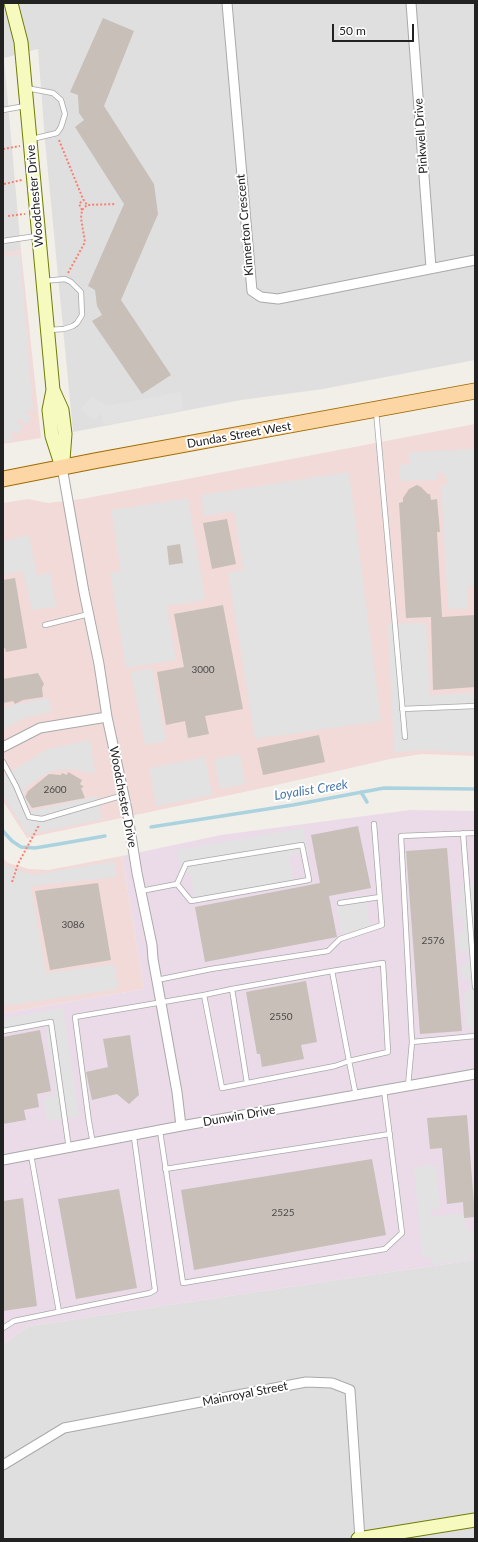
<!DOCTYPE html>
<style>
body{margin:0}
#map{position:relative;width:478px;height:1542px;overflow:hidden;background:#f2efe9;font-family:Lato,sans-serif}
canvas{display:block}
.frame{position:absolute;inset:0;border:4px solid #222;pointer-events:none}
.scale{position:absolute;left:332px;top:24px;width:82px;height:18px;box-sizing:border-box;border:2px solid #222;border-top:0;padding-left:5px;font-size:12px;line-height:14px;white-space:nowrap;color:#222;-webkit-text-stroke:3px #fff;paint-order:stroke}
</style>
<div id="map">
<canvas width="478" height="1542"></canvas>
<div class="frame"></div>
<div class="scale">50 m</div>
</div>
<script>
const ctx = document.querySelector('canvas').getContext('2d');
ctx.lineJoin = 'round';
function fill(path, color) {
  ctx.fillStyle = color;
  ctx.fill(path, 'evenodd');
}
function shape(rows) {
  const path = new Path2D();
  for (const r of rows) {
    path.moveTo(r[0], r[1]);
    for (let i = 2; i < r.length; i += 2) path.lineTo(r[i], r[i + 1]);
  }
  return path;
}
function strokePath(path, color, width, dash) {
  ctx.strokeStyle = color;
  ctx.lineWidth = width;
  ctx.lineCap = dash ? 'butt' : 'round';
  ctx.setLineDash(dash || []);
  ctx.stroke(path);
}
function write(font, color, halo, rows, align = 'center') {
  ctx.font = font + ' Lato,sans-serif';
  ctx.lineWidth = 4;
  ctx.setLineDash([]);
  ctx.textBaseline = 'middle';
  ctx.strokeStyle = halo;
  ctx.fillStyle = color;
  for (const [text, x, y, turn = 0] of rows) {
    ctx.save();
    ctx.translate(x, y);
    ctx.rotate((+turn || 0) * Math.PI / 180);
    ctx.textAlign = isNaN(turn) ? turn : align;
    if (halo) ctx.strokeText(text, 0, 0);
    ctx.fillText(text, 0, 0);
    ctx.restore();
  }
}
const residential = shape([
 [3,3,475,3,475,360,323,389,241,400,73,432,45,141,38,49,4,58,21,250,3,253],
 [475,1260,475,1539,3,1539,3,1344,29,1326,376,1274]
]);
const commercial = shape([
 [21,250,41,438,3,444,3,253],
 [475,424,475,756,422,754,390,759,263,788,27,838,3,801,3,503,28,499,48,503,82,499],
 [122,856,144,989,3,1013,3,858,8,863,29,869,48,870]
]);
const industrial = shape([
 [410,810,475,811,475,1260,376,1274,29,1326,3,1344,3,1013,144,989,122,856,221,835]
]);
const parking = shape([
 [20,254,33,410,25,411,32,417,26,425,19,419,17,422,23,427,18,434,11,430,13,440,3,442,3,256],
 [181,392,183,410,104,425,101,413,95,421,80,410,92,396,106,406],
 [475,449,475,596,474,587,467,586,467,609,448,609,441,485,448,484,445,475,437,471,437,480,400,481,399,465,409,464,409,452],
 [349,472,381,721,255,739,228,573,243,570,234,511,204,516,201,495],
 [188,498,205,600,167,606,176,660,126,668,110,573,121,571,111,510],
 [29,535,37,576,50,572,56,607,32,610,23,571,3,575,3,541],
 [426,623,430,695,475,693,475,753,421,750,394,753,388,624],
 [152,668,166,741,145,745,131,672],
 [48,698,52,711,25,718,3,729,3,707],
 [90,740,95,773,70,769,51,771,27,786,23,792,31,811,97,796,102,819,28,835,3,795,3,776,48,749],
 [240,754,245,784,220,789,214,759],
 [205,757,212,795,156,806,149,768],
 [303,828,308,852,289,856,294,884,195,901,190,873,181,874,177,850],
 [114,861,117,877,31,886,46,973,114,964,118,989,3,1006,3,865,34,875],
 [461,885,475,885,475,1027,466,1028,464,993,469,992,469,979,462,979,461,964,468,963,467,951,458,951,457,932,464,931,464,918,457,918,456,903,462,903],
 [365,895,370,928,341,933,336,900],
 [63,1008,79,1116,47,1121,43,1097,56,1095,45,1026,3,1032,3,1019],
 [436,1165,440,1208,431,1209,431,1216,465,1214,467,1231,475,1231,475,1251,471,1251,472,1260,432,1264,431,1257,422,1257,414,1167]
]);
const stream = shape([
 [361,792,367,802],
 [151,827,293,805,384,788,475,789],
 [3,831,12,841,21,847,35,848,59,844,105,836]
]);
const building = shape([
 [103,18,134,31,104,106,154,184,158,214,121,300,171,375,142,394,92,321,102,315,97,306,95,290,88,286,124,204,75,127,84,120,79,113,78,95,70,92],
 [417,485,421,487,428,494,430,494,431,500,437,499,440,532,437,532,442,617,475,615,475,687,433,690,431,617,406,618,399,503,403,502,403,498,409,489],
 [227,519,236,564,212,569,203,523],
 [180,544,183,563,169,565,167,546],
 [15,578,27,648,6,652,5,648,3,648,3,580],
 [223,605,243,709,205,716,209,734,188,738,185,721,166,725,157,672,184,667,174,614],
 [38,673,44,684,42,688,43,697,23,700,15,704,13,701,3,703,3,679],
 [319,735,325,762,263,775,257,748],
 [68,772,82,780,80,784,84,787,81,788,85,798,32,808,25,797,28,791,49,774,61,775,62,773,67,775],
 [358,826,371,888,329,896,337,937,205,962,195,907,320,883,311,835],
 [447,848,462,1031,420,1034,406,851],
 [98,883,111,960,50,970,35,891],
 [306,981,317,1042,301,1045,304,1059,262,1067,260,1054,257,1054,246,992],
 [40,1030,51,1091,37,1094,39,1107,24,1110,26,1120,3,1124,3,1037],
 [130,1035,139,1095,129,1104,117,1094,92,1100,86,1072,108,1067,103,1039],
 [467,1115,475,1217,464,1218,463,1202,447,1204,442,1148,430,1149,427,1118],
 [372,1159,386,1235,194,1270,181,1190],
 [119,1189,137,1288,76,1299,58,1199],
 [23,1198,37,1306,3,1311,3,1201]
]);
const path = shape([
 [59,140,83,199,87,205],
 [3,149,20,146],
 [4,184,22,180],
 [82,210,79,204,83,200],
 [8,216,25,214],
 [68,273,85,242,81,218,82,210,87,205,116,204],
 [12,882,18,864,39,825]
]);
const lane = shape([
 [26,88,53,93,61,100,65,114,61,127,57,133,32,139],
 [3,110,25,106],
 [3,241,37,236],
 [44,281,65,279,71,282,81,292,82,315,77,323,73,326,64,329,49,330],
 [376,411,405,737],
 [45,625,89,614],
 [402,709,475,706],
 [3,762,16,786,29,817,42,819,124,795],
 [463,833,475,987],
 [141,891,177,884,186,864,302,845,309,880,191,901,177,884],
 [340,903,380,897],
 [157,980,211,969,328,951,340,939,382,925,374,824],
 [232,989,332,971],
 [3,1031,51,1022,69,1149],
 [412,1042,475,1036],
 [247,1083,232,989,204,995,222,1088,335,1066,349,1061,388,1052,383,963,332,971,349,1061,356,1096],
 [408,1086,412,1042,401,836,475,833],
 [160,1131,183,1283,385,1249,402,1233,384,1090],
 [93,1144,89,1122,75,1017,204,995],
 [31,1155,59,1312],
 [165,1169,390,1134],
 [3,1328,14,1321,150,1293,155,1290,134,1137]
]);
const street = shape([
 [227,3,252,291,261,297,278,299,475,260],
 [411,3,431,268],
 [62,467,84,592,99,664,107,717,127,810,137,873,152,945,153,959,177,1092,181,1126],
 [3,747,40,728,107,717],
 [3,1160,181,1126,475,1074],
 [3,1465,64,1428,306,1382,332,1383,350,1390,360,1539]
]);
const secondary = shape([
 [11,3,21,42,53,390,49,410,52,436,62,467],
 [53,390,62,410,65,434,63,460],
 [358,1539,475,1520]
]);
const primary = shape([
 [3,479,94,461,475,391]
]);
const numberNames = [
 ["3000",203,670],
 ["2600",55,790],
 ["3086",73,925],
 ["2576",433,941],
 ["2550",281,1017],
 ["2525",283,1213]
];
const streetNames = [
 ["Pinkwell Drive",421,136,-94],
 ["Woodchester Drive",35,196,-95],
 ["Kinnerton Crescent",245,225,-95],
 ["Dundas Street West",239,435,-10],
 ["Woodchester Drive",123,797,79],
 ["Dunwin Drive",239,1116,-10],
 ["Mainroyal Street",245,1394,-11]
];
const waterNames = [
 ["Loyalist Creek",311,790,-9]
];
fill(residential, '#e0dfdf');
fill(commercial, '#f2dad9');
fill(industrial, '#ebdbe8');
fill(parking, '#e2e2e2');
strokePath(stream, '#aad3df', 3.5);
fill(building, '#c7bfb8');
strokePath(lane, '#a9a9a9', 6);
strokePath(street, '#a9a9a9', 11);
strokePath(secondary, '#707d05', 15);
strokePath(primary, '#a06b00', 17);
strokePath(path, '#fa8072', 2, [2, 2]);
strokePath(lane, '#fff', 4.5);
strokePath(street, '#fff', 9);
strokePath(secondary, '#f7fabf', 13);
strokePath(primary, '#fcd6a4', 15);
write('10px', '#4b4948', null, numberNames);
write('12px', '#222', '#fff', streetNames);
write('italic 13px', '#4a7aab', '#fff', waterNames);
</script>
